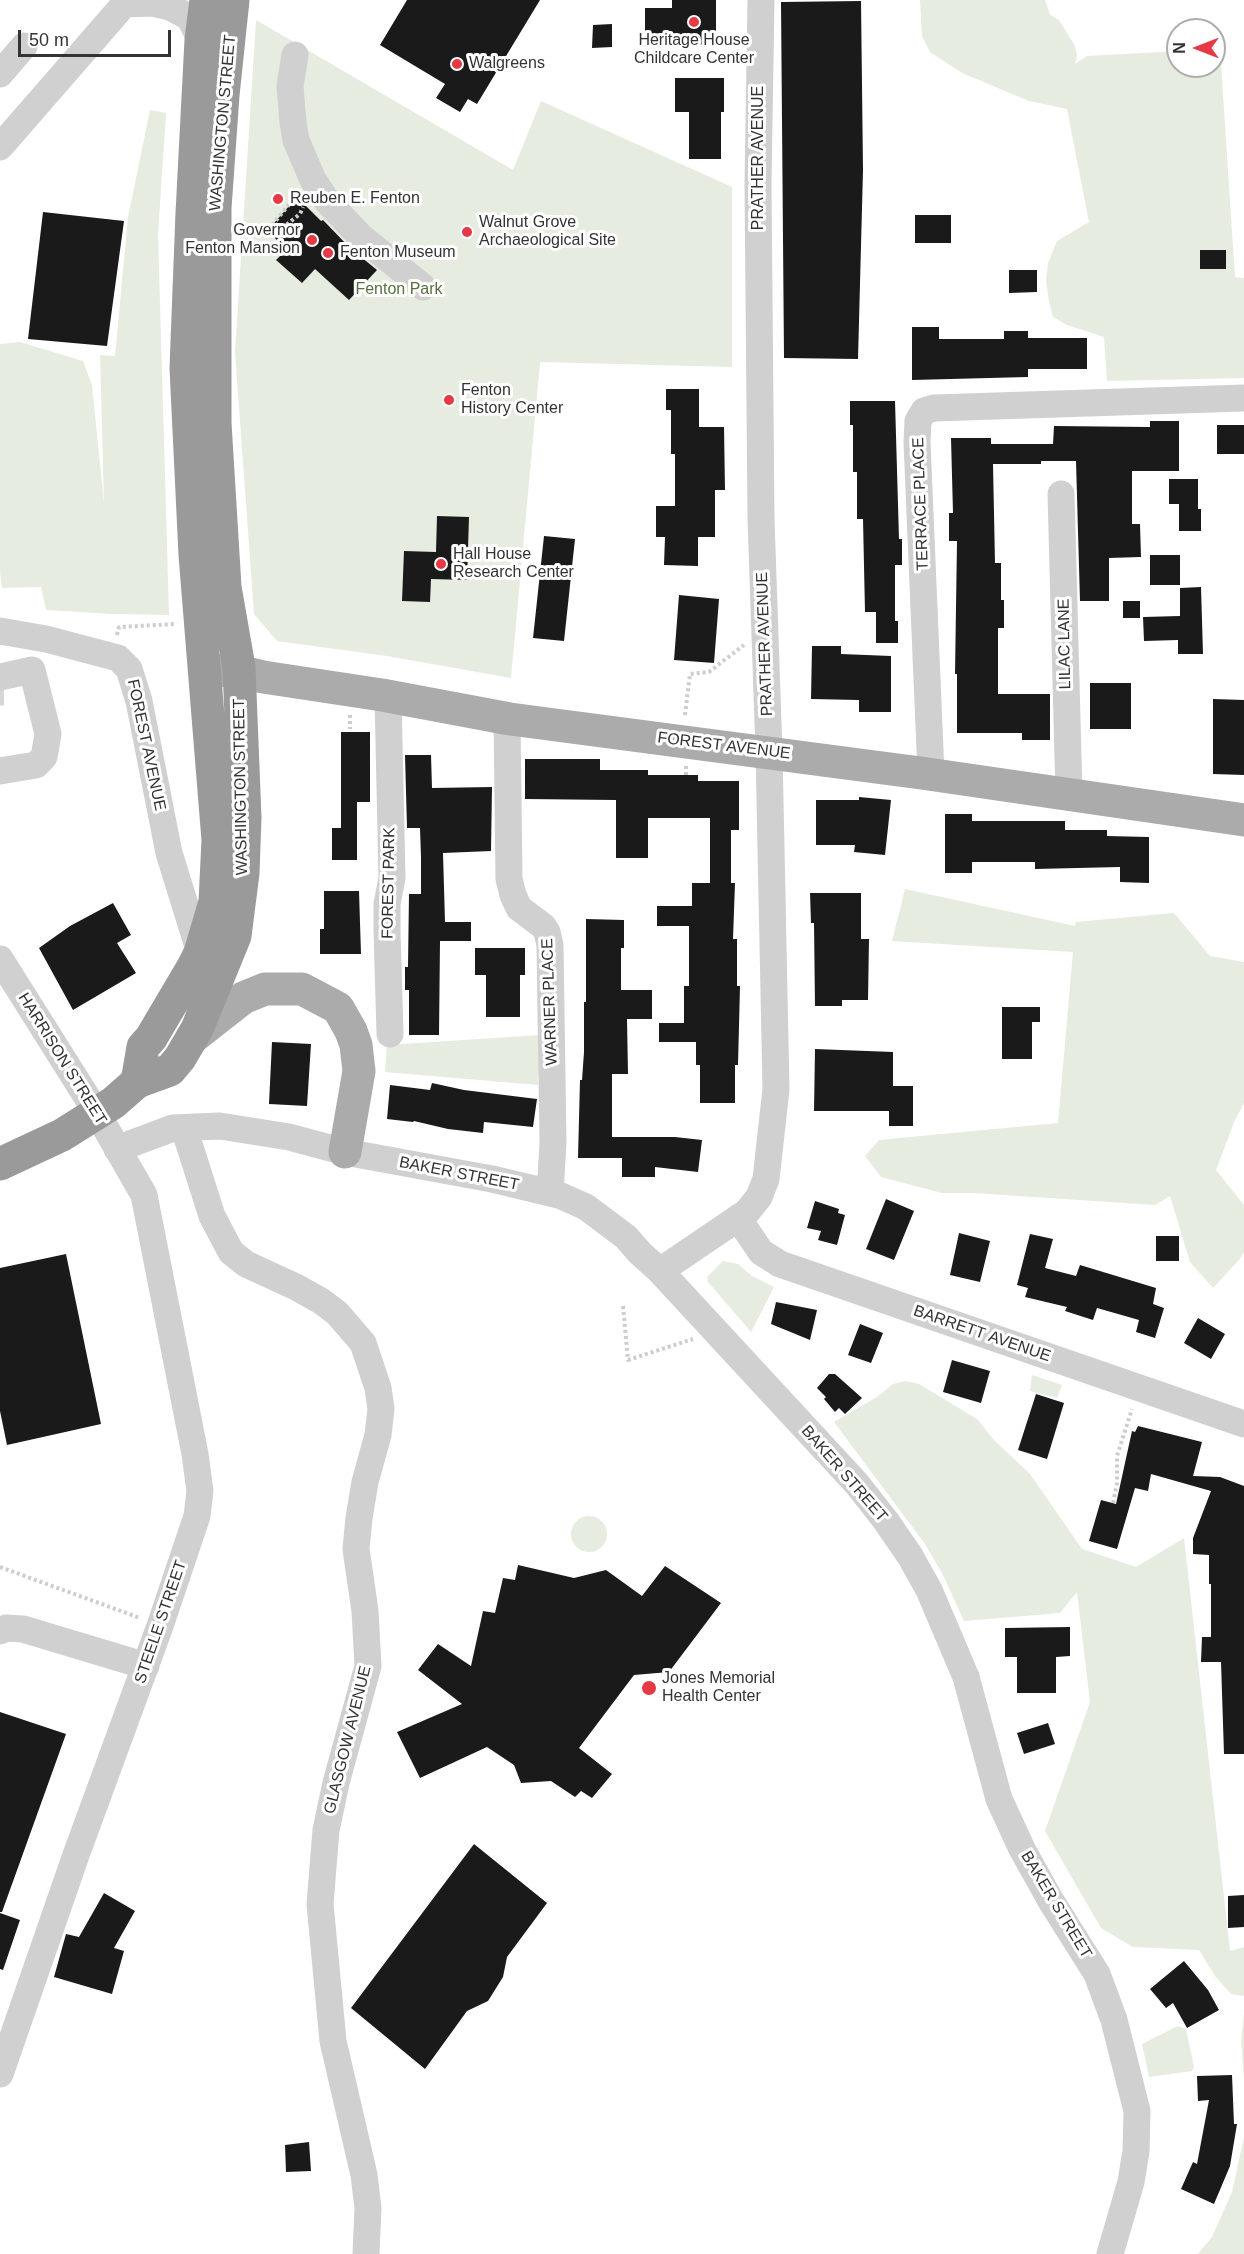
<!DOCTYPE html>
<style>
body{margin:0}
#map{position:relative;width:1244px;height:2254px;overflow:hidden;background:#fff;font-family:Arial,sans-serif}
canvas{display:block}
.north{position:absolute;left:1166px;top:18px;width:60px;height:60px;box-sizing:border-box;background:#fff;border:2px solid #adadad;border-radius:50%;rotate:270deg;font-size:16px;font-weight:700;line-height:24px;text-align:center;color:#333}
.north::after{content:'';display:block;margin:auto;width:21px;height:27px;background:#e63946;clip-path:polygon(50% 0,100% 100%,50% 72%,0 100%)}
.scale{position:absolute;left:18px;top:30px;width:153px;height:27px;box-sizing:border-box;border:3px solid #333;border-top:0;padding-left:8px;font-size:18px;line-height:21px;white-space:nowrap;color:#333;-webkit-text-stroke:4px #fff;paint-order:stroke}
</style>
<div id="map">
<canvas width="1244" height="2254"></canvas>
<div class="north">N</div>
<div class="scale">50 m</div>
</div>
<script>
const ctx = document.querySelector('canvas').getContext('2d');
ctx.lineJoin = 'round';
function fill(path, color) {
  ctx.fillStyle = color;
  ctx.fill(path, 'evenodd');
}
function shape(rows) {
  const path = new Path2D();
  for (const r of rows) {
    if (r.length === 3) {
      path.moveTo(r[0] + r[2], r[1]);
      path.arc(r[0], r[1], r[2], 0, 2 * Math.PI);
      continue;
    }
    path.moveTo(r[0], r[1]);
    for (let i = 2; i < r.length; i += 2) path.lineTo(r[i], r[i + 1]);
  }
  return path;
}
function strokePath(path, color, width, dash) {
  ctx.strokeStyle = color;
  ctx.lineWidth = width;
  ctx.lineCap = dash ? 'butt' : 'round';
  ctx.setLineDash(dash || []);
  ctx.stroke(path);
}
function write(font, color, halo, rows, align = 'center') {
  ctx.font = font + ' Arial,sans-serif';
  ctx.lineWidth = 6;
  ctx.setLineDash([]);
  ctx.textBaseline = 'middle';
  ctx.strokeStyle = halo;
  ctx.fillStyle = color;
  for (const [text, x, y, turn = 0] of rows) {
    ctx.save();
    ctx.translate(x, y);
    ctx.rotate((+turn || 0) * Math.PI / 180);
    ctx.textAlign = isNaN(turn) ? turn : align;
    if (halo) ctx.strokeText(text, 0, 0);
    ctx.fillText(text, 0, 0);
    ctx.restore();
  }
}
const green = shape([
 [920,0,1045,0,1050,15,1059,20,1075,46,1077,56,1075,64,1087,56,1178,51,1178,66,1214,66,1214,49,1220,49,1235,277,1244,278,1244,378,1107,381,1104,337,1067,325,1053,317,1049,301,1046,281,1048,263,1057,241,1089,222,1067,109,1029,101,962,73,930,52,922,36],
 [256,20,513,170,541,101,732,187,732,367,540,362,511,678,387,656,277,641,254,614,235,352],
 [150,110,166,113,158,234,169,615,113,614,46,610,41,587,2,588,0,572,0,344,20,342,83,361,92,385,104,503,100,355,115,356,128,217],
 [905,889,1075,926,1076,922,1174,913,1210,956,1244,962,1244,1103,1235,1120,1216,1170,1244,1205,1244,1252,1239,1260,1213,1288,1190,1262,1170,1196,1155,1205,973,1193,942,1193,881,1177,865,1156,879,1140,1058,1123,1073,952,892,941],
 [540,1035,538,1085,385,1072,387,1045],
 [723,1261,738,1264,752,1276,774,1287,751,1332,708,1282,707,1277],
 [1032,1375,1062,1385,1057,1398,1030,1391],
 [905,1381,919,1384,977,1419,994,1440,1030,1474,1082,1549,1136,1567,1184,1538,1230,1951,1244,1947,1244,1996,1231,1994,1215,1976,1199,1950,1133,1947,1101,1928,1045,1831,1090,1702,1077,1592,1060,1613,964,1621,942,1573,925,1544,834,1422,877,1397,893,1384],
 [589,1534,18],
 [1244,2013,1244,2080,1241,2041],
 [1178,2026,1186,2029,1194,2067,1192,2071,1149,2077,1142,2044],
 [1244,2137,1244,2254,1198,2254,1212,2237,1232,2192]
]);
const building = shape([
 [407,0,540,0,477,104,468,99,460,112,436,98,445,84,380,45],
 [672,0,716,0,716,45,645,43,645,8,672,8],
 [861,1,863,170,858,359,784,358,781,2],
 [612,24,612,47,592,48,593,25],
 [675,78,724,78,724,112,721,112,721,159,689,159,689,112,675,112],
 [297,197,321,221,323,220,350,248,377,270,349,300,315,269,302,283,276,260,287,249,267,231],
 [43,212,124,221,107,346,28,339],
 [915,215,951,215,951,243,915,243],
 [1200,250,1226,250,1226,269,1200,269],
 [1009,270,1037,270,1037,292,1009,293],
 [912,327,939,327,939,339,1004,339,1004,331,1028,331,1028,338,1087,338,1087,369,1028,369,1028,377,912,380],
 [666,389,699,389,699,427,724,427,725,490,715,490,715,537,698,537,698,566,664,565,665,537,656,537,656,506,675,506,675,454,671,454,671,410,666,410],
 [850,401,895,401,899,539,902,539,902,565,895,565,895,621,898,621,898,643,876,643,876,612,865,612,863,519,857,519,857,472,853,472,853,425,850,425],
 [1150,421,1179,421,1179,471,1132,471,1132,524,1140,524,1141,557,1109,558,1109,601,1080,601,1076,461,1041,461,1041,464,993,464,995,563,1001,563,1001,600,1004,600,1004,628,998,628,998,694,1050,694,1050,740,1022,740,1022,733,957,733,957,674,955,674,957,541,949,541,949,513,953,513,951,438,991,438,991,444,1053,444,1054,426,1150,427],
 [1217,425,1244,425,1244,454,1217,454],
 [1169,479,1198,479,1198,509,1201,509,1201,531,1179,531,1179,504,1169,504],
 [437,516,469,517,467,580,431,579,430,602,402,601,404,551,436,552],
 [544,536,575,539,564,641,533,638],
 [1150,555,1180,555,1180,585,1150,585],
 [1201,587,1203,654,1178,654,1178,640,1144,641,1143,617,1180,616,1180,588],
 [679,595,719,599,714,663,674,660],
 [1123,601,1140,601,1140,618,1123,618],
 [812,646,841,646,841,654,891,656,891,712,859,712,859,700,811,699],
 [1090,683,1131,683,1131,729,1090,729],
 [1213,699,1244,700,1244,775,1213,774],
 [341,732,370,732,370,802,357,802,357,860,332,860,332,828,341,828],
 [405,755,431,755,432,788,492,787,491,851,443,853,445,922,471,922,471,941,440,941,439,1035,409,1035,409,990,405,990,405,967,408,967,409,894,421,894,421,857,420,828,407,828],
 [525,759,600,759,600,770,648,770,648,775,698,775,698,781,739,781,739,830,731,830,731,883,735,883,733,939,737,939,737,986,740,986,738,1065,735,1065,735,1103,700,1103,700,1065,696,1065,696,1042,659,1042,659,1023,684,1023,684,986,689,986,689,926,657,926,657,906,692,906,692,883,710,883,710,818,648,818,648,858,616,858,616,800,525,799],
 [859,797,891,800,885,855,854,852,855,845,816,845,816,800,859,800],
 [945,814,972,814,972,821,1065,821,1065,830,1107,830,1107,836,1149,837,1149,883,1120,882,1120,867,1035,869,1035,862,972,862,972,873,945,873],
 [324,891,359,891,361,954,320,954,320,929,324,929],
 [810,893,861,893,861,939,869,939,868,1000,842,1000,842,1006,815,1006,814,923,811,923],
 [113,903,131,935,117,943,136,973,73,1010,39,948,70,926],
 [586,919,624,920,624,948,621,948,621,990,652,990,652,1019,627,1019,628,1074,612,1074,612,1137,675,1137,702,1140,698,1172,655,1167,655,1177,622,1177,622,1158,578,1158,580,1080,582,1080,584,1052,584,1002,586,1002],
 [475,948,525,948,525,975,520,975,520,1017,486,1017,486,975,475,975],
 [1002,1007,1040,1007,1040,1022,1032,1022,1032,1059,1002,1059],
 [272,1042,311,1044,307,1106,269,1104],
 [815,1049,893,1052,893,1086,913,1086,913,1126,889,1126,889,1111,814,1111],
 [432,1083,464,1090,537,1099,533,1127,484,1122,483,1133,448,1129,414,1121,413,1122,387,1119,390,1085,430,1090],
 [886,1199,914,1211,894,1260,866,1249],
 [815,1201,839,1209,838,1213,845,1215,837,1245,818,1240,821,1231,807,1228],
 [959,1233,990,1241,980,1282,950,1275],
 [1030,1234,1053,1239,1045,1268,1076,1276,1080,1265,1156,1288,1153,1304,1164,1308,1155,1338,1136,1332,1139,1320,1097,1308,1093,1320,1065,1311,1067,1307,1025,1297,1028,1288,1017,1285],
 [1156,1236,1179,1236,1179,1261,1156,1261],
 [66,1254,101,1424,7,1445,0,1411,0,1268],
 [776,1302,817,1310,810,1340,771,1324],
 [1198,1318,1225,1334,1211,1359,1184,1343],
 [860,1324,883,1333,871,1363,848,1355],
 [952,1360,990,1371,981,1403,943,1392],
 [829,1374,835,1374,862,1398,845,1414,839,1408,835,1412,824,1399,826,1397,817,1388],
 [1036,1394,1064,1403,1047,1459,1018,1450],
 [1138,1426,1202,1442,1193,1476,1220,1477,1244,1486,1244,1754,1224,1754,1221,1662,1201,1662,1202,1637,1211,1637,1211,1584,1209,1584,1209,1555,1193,1554,1193,1538,1211,1491,1151,1474,1148,1491,1135,1488,1117,1549,1089,1541,1101,1500,1116,1504,1132,1431,1135,1432],
 [518,1565,574,1578,606,1570,642,1596,665,1566,721,1603,669,1672,634,1675,579,1748,612,1774,592,1798,581,1791,575,1797,551,1781,521,1783,514,1765,487,1747,420,1778,397,1732,462,1704,418,1670,438,1644,471,1666,483,1611,495,1613,503,1578,515,1580],
 [1070,1627,1070,1656,1056,1657,1056,1693,1017,1693,1017,1657,1005,1657,1005,1628],
 [0,1712,66,1734,2,1912,0,1912],
 [1048,1723,1055,1744,1024,1754,1017,1733],
 [474,1844,547,1903,507,1957,503,1977,488,2001,467,2011,425,2069,351,2008],
 [104,1893,135,1911,114,1948,124,1951,112,1994,54,1977,66,1934,79,1937],
 [1244,1895,1244,1927,1228,1928,1228,1896],
 [0,1913,20,1920,3,1970,0,1969],
 [1184,1961,1208,1990,1219,2010,1187,2028,1173,2003,1166,2008,1150,1989],
 [1232,2075,1234,2124,1237,2124,1230,2166,1214,2204,1181,2189,1193,2162,1197,2164,1209,2100,1198,2101,1197,2076],
 [309,2142,311,2171,286,2172,285,2145]
]);
const minorTunnel = shape([
 [0,692,4,692]
]);
const path = shape([
 [297,195,273,224,281,229,300,214,303,207],
 [117,635,119,627,175,624],
 [350,715,350,729],
 [685,715,690,674,709,672,744,645],
 [686,775,686,766],
 [623,1306,628,1360,693,1339],
 [1113,1503,1117,1483,1117,1456,1132,1409],
 [0,1567,140,1618]
]);
const minor = shape([
 [125,4,153,3,170,7,189,17,201,40],
 [295,55,290,86,293,123,296,140,313,180,327,201,360,236,423,287],
 [0,74,24,46],
 [0,147,128,0],
 [1061,494,1069,794],
 [0,631,46,639,118,658,129,669,139,701,169,853,200,953],
 [388,697,392,878,387,904,387,930,390,1034],
 [507,718,509,879,513,895,519,908,543,926,547,932,550,945,553,1143,550,1193],
 [0,771,36,765,44,757,48,734,32,670,0,677],
 [931,774,917,442,918,421,924,411,934,408,1244,398],
 [0,959,97,1113,144,1195,195,1454,200,1491,197,1516,160,1626,76,1855,0,2074],
 [184,1128,212,1216,231,1252,246,1264,296,1287,321,1301,337,1313,363,1343,378,1388,381,1409,378,1435,365,1482,359,1518,356,1549,365,1611,368,1666,336,1783,326,1830,320,1904,333,2041,364,2175,368,2208,366,2254],
 [117,1149,173,1128,220,1126,289,1137,345,1152,492,1179,559,1195,586,1207,626,1237,640,1253,660,1271,857,1484,886,1521,910,1556,929,1590,966,1677,999,1799,1022,1849,1051,1901,1097,1974,1114,2020,1137,2111,1136,2151,1131,2182,1110,2254],
 [738,1218,761,1252,780,1264,1244,1424],
 [660,1271,747,1212,759,1197,766,1179,776,1089,769,752,761,519,758,184,761,0],
 [0,1631,6,1628,23,1629,146,1666]
]);
const major = shape([
 [205,670,239,671,263,677,382,695,510,719,921,773,1244,820],
 [192,1038,243,998,265,989,302,989,338,1008,351,1031,356,1045,359,1071,345,1152]
]);
const highway = shape([
 [206,0,201,40,192,213,186,368,195,555,218,840,215,902,200,953,193,967,151,1038,143,1047,137,1082,170,1070,180,1058,197,1029,235,936,243,873,245,818,239,667,225,587,215,423,215,208,223,95,233,0]
]);
const highwayBridge = shape([
 [0,1164,62,1135,113,1103,137,1082]
]);
const markers = [
 [694,22,6,"#e63946"],
 [457,64,6,"#e63946"],
 [278,199,6,"#e63946"],
 [467,232,6,"#e63946"],
 [312,240,6,"#e63946"],
 [328,253,6,"#e63946"],
 [449,400,6,"#e63946"],
 [441,564,6,"#e63946"],
 [649,1688,8,"#e63946"]
];
const poiNames = [
 ["Heritage House",694,41,"center"],
 ["Childcare Center",694,59,"center"],
 ["Walgreens",469,64],
 ["Reuben E. Fenton",290,199],
 ["Walnut Grove",479,223],
 ["Archaeological Site",479,241],
 ["Governor",300,231,"right"],
 ["Fenton Mansion",300,249,"right"],
 ["Fenton Museum",340,253],
 ["Fenton",461,391],
 ["History Center",461,409],
 ["Hall House",453,555],
 ["Research Center",453,573],
 ["Jones Memorial",662,1679],
 ["Health Center",662,1697]
];
const streetNames = [
 ["WASHINGTON STREET",223,123,-85],
 ["PRATHER AVENUE",759,158,-90],
 ["TERRACE PLACE",921,504,-92],
 ["PRATHER AVENUE",765,644,-92],
 ["LILAC LANE",1065,644,-91],
 ["FOREST AVENUE",146,745,78],
 ["FOREST AVENUE",724,746,7],
 ["WASHINGTON STREET",241,787,-91],
 ["FOREST PARK",389,883,-89],
 ["WARNER PLACE",550,1002,-92],
 ["HARRISON STREET",62,1059,58],
 ["BAKER STREET",459,1174,11],
 ["BARRETT AVENUE",982,1334,19],
 ["BAKER STREET",844,1474,49],
 ["STEELE STREET",161,1622,-71],
 ["GLASGOW AVENUE",348,1740,-76],
 ["BAKER STREET",1056,1905,59]
];
const parkNames = [
 ["Fenton Park",399,290]
];
fill(green, '#e6ecdf');
fill(building, '#1a1a1a');
strokePath(minorTunnel, '#d6d6d6', 27, [27, 14]);
strokePath(path, '#cdcdcd', 4, [3, 3]);
strokePath(minor, '#d0d0d0', 27);
strokePath(major, '#ababab', 33);
strokePath(highway, '#9a9a9a', 33);
strokePath(highwayBridge, '#9a9a9a', 33);
for (const [x, y, r, color] of markers) {
  const dot = new Path2D();
  dot.arc(x, y, r, 0, 2 * Math.PI);
  ctx.fillStyle = color;
  ctx.fill(dot);
  strokePath(dot, '#fff', 2);
}
write('16px', '#333', '#fff', poiNames, 'left');
write('16px', '#333', '#fff', streetNames);
write('16px', '#56703f', '#fff', parkNames);
</script>
